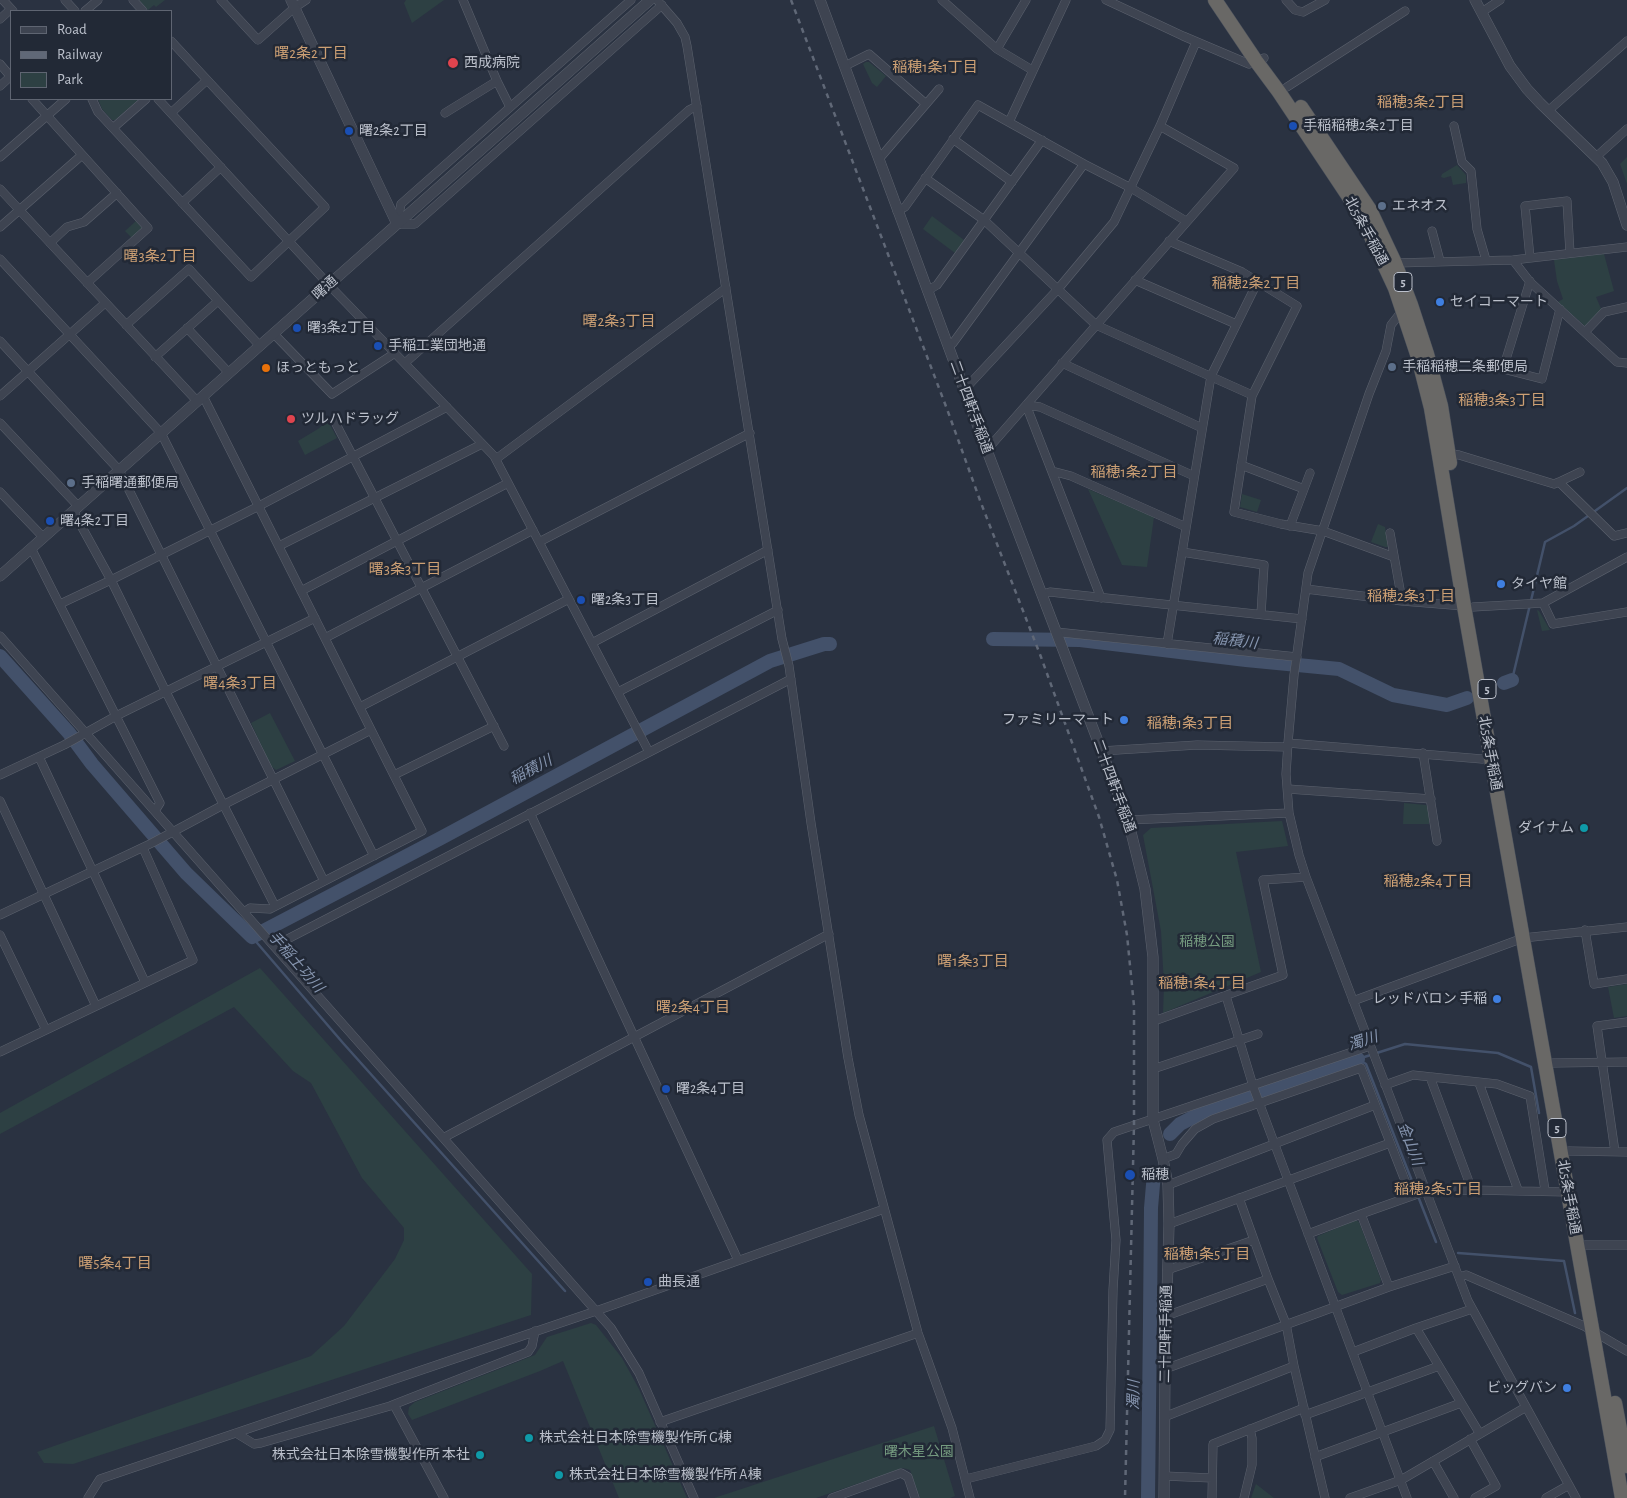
<!DOCTYPE html>
<meta charset="utf-8">
<style>
body{margin:0}
#map{position:relative;width:1627px;height:1498px;overflow:hidden;background:#2a3241;font-family:"Alegreya Sans",sans-serif}
canvas{display:block}
.legend{position:absolute;left:10px;top:10px;width:162px;height:90px;box-sizing:border-box;background:#222936;border:1px solid #5f6572;margin:0;padding:6px 9px;list-style:none;font-size:15px;color:#bbc0cb}
.legend li{display:flex;align-items:center;gap:10px;height:25px}
.legend b{width:25px;border:1px solid #5f6572}
</style>
<div id="map">
<canvas width="1627" height="1498"></canvas>
<ul class="legend">
<li><b style="height:6px;background:#3e4451"></b>Road</li>
<li><b style="height:6px;background:#606877"></b>Railway</li>
<li><b style="height:14px;background:#2d4043"></b>Park</li>
</ul>
</div>
<script>
const ctx = document.querySelector('canvas').getContext('2d');
ctx.lineJoin = 'round';
function fill(path, color) {
  ctx.fillStyle = color;
  ctx.fill(path, 'evenodd');
}
function shape(rows) {
  const path = new Path2D();
  for (const r of rows) {
    path.moveTo(r[0], r[1]);
    for (let i = 2; i < r.length; i += 2) path.lineTo(r[i], r[i + 1]);
  }
  return path;
}
function strokePath(path, color, width, dash) {
  ctx.strokeStyle = color;
  ctx.lineWidth = width;
  ctx.lineCap = dash ? 'butt' : 'round';
  ctx.setLineDash(dash || []);
  ctx.stroke(path);
}
function write(font, color, halo, rows, align = 'center') {
  ctx.font = font + ' "Alegreya Sans","Noto Sans JP",sans-serif';
  ctx.lineWidth = 5;
  ctx.setLineDash([]);
  ctx.textBaseline = 'middle';
  ctx.strokeStyle = halo;
  ctx.fillStyle = color;
  for (const [text, x, y, turn = 0] of rows) {
    ctx.save();
    ctx.translate(x, y);
    ctx.rotate((+turn || 0) * Math.PI / 180);
    ctx.textAlign = isNaN(turn) ? turn : align;
    if (halo) ctx.strokeText(text, 0, 0);
    ctx.fillText(text, 0, 0);
    ctx.restore();
  }
}
const green = shape([
 [139,0,165,0,156,7,154,5,148,10],
 [406,0,444,0,412,23,404,3],
 [866,62,869,62,886,76,877,87,872,83,863,64],
 [98,99,139,99,115,120,112,120,102,109],
 [1627,157,1627,184,1620,164],
 [1457,165,1466,175,1466,183,1453,185,1451,176,1444,178,1441,177,1442,174],
 [932,216,964,240,955,253,923,229],
 [136,221,143,229,132,238,125,231],
 [1604,254,1614,291,1596,297,1602,311,1587,326,1585,326,1558,302,1563,299,1557,281,1554,260],
 [328,421,337,438,305,455,298,441,318,429],
 [1088,489,1154,517,1147,567,1122,565],
 [1242,494,1261,500,1257,512,1240,507],
 [1378,524,1385,527,1388,547,1385,547,1371,542],
 [1537,610,1539,611,1550,630,1542,631],
 [270,713,295,761,276,770,271,766,251,723],
 [1404,803,1426,805,1429,809,1429,824,1403,824],
 [1282,821,1288,846,1236,852,1261,972,1163,1013,1164,985,1161,931,1143,835,1151,828],
 [260,968,532,1274,531,1315,73,1464,44,1463,37,1452,311,1356,344,1326,395,1259,404,1240,404,1228,362,1178,311,1083,293,1071,234,1007,0,1134,0,1113],
 [1627,984,1627,1016,1614,1018,1608,987],
 [1356,1220,1359,1222,1381,1280,1380,1283,1342,1295,1338,1292,1317,1238,1318,1236],
 [591,1323,596,1325,622,1358,639,1389,687,1498,619,1498,563,1361,540,1371,412,1420,408,1414,409,1407,415,1402,535,1355,547,1337],
 [934,1426,955,1496,950,1498,920,1498,910,1470,903,1468,816,1498,714,1498],
 [1256,1484,1274,1498,1251,1498]
]);
const stream = shape([
 [1512,680,1545,542,1574,526,1627,488],
 [252,937,343,1043,565,1291],
 [1358,1059,1405,1044,1498,1053,1531,1067,1539,1113],
 [1358,1059,1366,1064,1436,1242],
 [1458,1253,1564,1261,1575,1313]
]);
const river = shape([
 [993,639,1080,640,1246,660,1339,669,1393,695,1447,705,1467,698],
 [0,656,69,733,92,764,186,873,252,937,441,838,770,661,824,644,830,644],
 [1504,683,1512,680],
 [1170,1134,1180,1124,1205,1111,1358,1059],
 [1148,1498,1150,1319,1151,1208,1154,1173]
]);
const minor = shape([
 [3,0,13,11],
 [65,0,75,11],
 [133,0,143,11],
 [221,0,258,40,294,8,306,0],
 [463,0,497,81,510,107],
 [631,0,401,204,397,224,415,224,662,5],
 [657,0,677,23,685,37,687,46,782,639,789,666,811,823,848,1058,859,1115,918,1333,952,1428,970,1498],
 [942,0,997,49,1032,70],
 [1106,0,1183,36,1249,64,1264,58],
 [1286,0,1295,10,1303,12,1325,0],
 [85,11,98,0],
 [1482,12,1500,0],
 [0,19,11,9],
 [997,49,1026,0],
 [0,64,11,77],
 [845,66,869,54,926,104],
 [0,86,11,76],
 [1287,87,1405,11],
 [32,99,148,228,87,283],
 [92,99,98,112,251,277,325,207,171,41],
 [158,99,329,285,494,456,649,752],
 [1548,111,1627,41],
 [171,113,207,80],
 [445,113,497,81],
 [1009,122,1066,0],
 [1454,126,1462,162,1471,171,1477,229,1486,260],
 [113,128,146,99],
 [953,139,1012,182],
 [0,157,66,99],
 [1596,157,1627,129],
 [879,159,939,89],
 [925,178,984,220,1096,325,1252,395],
 [0,189,197,401],
 [182,203,221,167],
 [897,211,905,207,978,105,1084,164,1131,188,1186,221],
 [0,227,82,155],
 [1432,231,1440,261],
 [1169,241,1242,272,1297,306,1252,396,1234,512,1281,524,1323,531,1394,557],
 [50,243,67,227,84,222,117,193],
 [1530,258,1525,206,1567,201,1570,253],
 [0,259,161,433,374,856],
 [1513,260,1530,282,1617,362,1627,363],
 [1395,263,1513,260,1627,247],
 [1135,280,1236,324],
 [1530,281,1503,369,1542,379,1560,309],
 [927,291,937,285,1042,140],
 [1402,311,1391,325,1386,351,1369,394,1308,573,1294,675,1288,743,1286,774,1289,813,1299,855,1306,877,1468,1301,1576,1498],
 [126,325,189,269,260,346],
 [187,328,229,373],
 [1585,332,1604,312,1627,307],
 [274,334,332,394,395,353],
 [0,341,119,470,324,881],
 [948,347,953,343,1084,164],
 [155,357,218,301],
 [405,363,689,110,697,106],
 [1062,363,1202,428],
 [965,389,1058,289,1114,222,1160,126,1196,42],
 [0,396,105,303],
 [203,396,422,831,270,909,250,908,244,912],
 [1026,405,1101,598],
 [1026,405,1040,407,1194,476],
 [335,422,504,746],
 [0,423,78,506],
 [986,448,992,444,1234,168,1160,126],
 [1446,453,1459,455,1554,484,1559,482,1614,536,1627,533],
 [496,459,726,288],
 [1241,465,1304,489],
 [1052,471,1071,476,1186,527],
 [1559,482,1580,472],
 [0,492,43,537],
 [73,511,111,580,166,692,275,906],
 [1290,526,1310,473],
 [1390,533,1402,601],
 [539,542,750,433],
 [279,546,482,444],
 [31,548,160,803,155,811],
 [1182,552,1264,565,1261,614],
 [1306,589,1402,601,1464,606],
 [301,591,508,483],
 [1043,594,1050,592,1302,619],
 [1543,603,1553,624,1627,612],
 [60,604,111,580,259,506,447,407],
 [1473,607,1543,603,1627,557],
 [1056,632,1297,657],
 [0,636,611,1328,639,1373,694,1498],
 [325,638,533,530],
 [592,643,768,550],
 [1167,644,1211,376,1258,281],
 [618,692,778,610],
 [360,707,569,599],
 [1288,743,1482,759,1491,758],
 [1101,751,1197,745,1287,747],
 [1423,753,1437,841],
 [39,757,145,982],
 [0,775,64,745,116,716,315,618],
 [394,775,494,726],
 [1288,789,1431,799],
 [0,801,96,1006],
 [530,813,738,1260],
 [1128,820,1289,813],
 [0,915,152,843,223,805,371,730],
 [1585,930,1594,984,1627,979],
 [0,935,46,1030],
 [274,946,791,679],
 [1226,996,1254,1089,1407,1498],
 [1353,1001,1523,938,1627,927],
 [1154,1021,1283,975,1263,880,1306,877],
 [0,1052,193,960,143,848],
 [1553,1063,1627,1062],
 [1153,1069,1258,1034],
 [1430,1077,1472,1190],
 [1479,1083,1518,1190],
 [1385,1085,1413,1075,1497,1084,1530,1096,1545,1190],
 [443,1138,829,934],
 [1569,1151,1627,1152],
 [1615,1152,1597,1026,1627,1022],
 [1163,1159,1176,1154,1182,1144,1195,1129,1213,1119,1361,1068,1411,1196],
 [1168,1185,1375,1105],
 [1239,1198,1268,1279,1286,1324,1294,1366,1325,1498],
 [1361,1214,1389,1287],
 [1169,1224,1390,1143],
 [1308,1234,1361,1214,1426,1191,1472,1190,1567,1192],
 [1585,1245,1627,1245],
 [1167,1270,1254,1240],
 [1459,1277,1466,1275,1584,1326,1627,1351],
 [1166,1316,1268,1279],
 [1416,1328,1480,1434],
 [1353,1352,1416,1328,1472,1309],
 [1165,1369,1389,1287,1455,1266],
 [394,1405,444,1498],
 [1305,1415,1439,1366],
 [1164,1417,1294,1366],
 [660,1422,918,1333],
 [236,1433,254,1444,261,1443,390,1406,528,1352,532,1346,535,1331],
 [1470,1439,1496,1486,1475,1498],
 [1315,1457,1461,1403],
 [1433,1461,1454,1498],
 [1164,1476,1212,1478],
 [966,1479,1096,1446,1105,1440,1110,1430,1113,1290,1116,1240,1107,1140,1114,1132,1370,1046],
 [88,1498,100,1479,596,1311,884,1209],
 [832,1498,901,1473,908,1477,915,1498],
 [1212,1498,1213,1444,1304,1408],
 [1244,1498,1252,1465,1252,1438,1250,1429],
 [1350,1498,1401,1480,1526,1407],
 [1546,1498,1569,1485]
]);
const tertiary = shape([
 [291,0,397,224],
 [820,0,986,448,1128,820,1145,889,1153,957,1153,1120,1163,1159,1168,1185,1169,1224,1165,1369,1164,1498],
 [1475,0,1510,66,1527,89,1540,103,1602,163,1613,182,1627,225],
 [0,576,650,0]
]);
const trunk = shape([
 [1215,0,1256,61,1279,92,1361,215,1395,288,1418,357,1431,408,1439,455,1464,606,1622,1498],
 [1301,107,1370,210,1395,263,1411,305,1427,354,1441,406,1450,463],
 [1615,1403,1627,1466]
]);
const rail = shape([
 [791,0,947,409,981,503,1041,657,1099,817,1117,880,1127,935,1134,1006,1134,1125,1125,1498]
]);
const markers = [
 [453,63,6,"#e0444e"],
 [1293,126,5,"#1a4fb4"],
 [349,131,5,"#1a4fb4"],
 [1382,206,5,"#5c6f8a"],
 [1440,302,5,"#3f7fe0"],
 [297,328,5,"#1a4fb4"],
 [378,346,5,"#1a4fb4"],
 [1392,367,5,"#5c6f8a"],
 [266,368,5,"#e8710a"],
 [291,419,5,"#e0444e"],
 [71,483,5,"#5c6f8a"],
 [50,521,5,"#1a4fb4"],
 [1501,584,5,"#3f7fe0"],
 [581,600,5,"#1a4fb4"],
 [1124,720,5,"#3f7fe0"],
 [1584,828,5,"#0f9aa8"],
 [1497,999,5,"#3f7fe0"],
 [666,1089,5,"#1a4fb4"],
 [1130,1175,6,"#1a4fb4"],
 [648,1282,5,"#1a4fb4"],
 [1567,1388,5,"#3f7fe0"],
 [529,1438,5,"#0f9aa8"],
 [480,1455,5,"#0f9aa8"],
 [559,1475,5,"#0f9aa8"]
];
const shields = [
 [1403,282,18],
 [1487,689,18],
 [1557,1128,18]
];
const shieldNames = [
 ["5",1403,282],
 ["5",1487,689],
 ["5",1557,1128]
];
const poiNames = [
 ["西成病院",464,63],
 ["手稲稲穂2条2丁目",1303,126],
 ["曙2条2丁目",359,131],
 ["エネオス",1392,206],
 ["セイコーマート",1450,302],
 ["曙3条2丁目",307,328],
 ["手稲工業団地通",388,346],
 ["手稲稲穂二条郵便局",1402,367],
 ["ほっともっと",276,368],
 ["ツルハドラッグ",301,419],
 ["手稲曙通郵便局",81,483],
 ["曙4条2丁目",60,521],
 ["タイヤ館",1511,584],
 ["曙2条3丁目",591,600],
 ["ファミリーマート",1114,720,"right"],
 ["ダイナム",1574,828,"right"],
 ["レッドバロン 手稲",1487,999,"right"],
 ["曙2条4丁目",676,1089],
 ["稲穂",1141,1175],
 ["曲長通",658,1282],
 ["ビッグバン",1557,1388,"right"],
 ["株式会社日本除雪機製作所 G棟",539,1438],
 ["株式会社日本除雪機製作所 本社",470,1455,"right"],
 ["株式会社日本除雪機製作所 A棟",569,1475]
];
const streetNames = [
 ["北5条手稲通",1366,231,62],
 ["曙通",325,288,-42],
 ["二十四軒手稲通",971,407,70],
 ["北5条手稲通",1490,753,80],
 ["二十四軒手稲通",1114,786,70],
 ["北5条手稲通",1569,1197,80],
 ["二十四軒手稲通",1166,1334,-89]
];
const parkNames = [
 ["稲穂公園",1207,942],
 ["曙木星公園",919,1452]
];
const neighbourhoodNames = [
 ["曙2条2丁目",311,53],
 ["稲穂1条1丁目",935,67],
 ["稲穂3条2丁目",1421,102],
 ["曙3条2丁目",160,256],
 ["稲穂2条2丁目",1256,283],
 ["曙2条3丁目",619,321],
 ["稲穂3条3丁目",1502,400],
 ["稲穂1条2丁目",1134,472],
 ["曙3条3丁目",405,569],
 ["稲穂2条3丁目",1411,596],
 ["曙4条3丁目",240,683],
 ["稲穂1条3丁目",1190,723],
 ["稲穂2条4丁目",1428,881],
 ["曙1条3丁目",973,961],
 ["稲穂1条4丁目",1202,983],
 ["曙2条4丁目",693,1007],
 ["稲穂2条5丁目",1438,1189],
 ["稲穂1条5丁目",1207,1254],
 ["曙5条4丁目",115,1263]
];
const waterNames = [
 ["稲積川",1235,641,7],
 ["稲積川",531,770,-28],
 ["手稲土功川",296,962,49],
 ["濁川",1363,1041,-18],
 ["金山川",1410,1144,69],
 ["濁川",1134,1395,-89]
];
fill(green, '#2d4043');
strokePath(stream, '#43516a', 2.5);
strokePath(river, '#43516a', 14);
strokePath(minor, '#5c626e', 9);
strokePath(tertiary, '#5c626e', 11);
strokePath(trunk, '#484f5b', 15);
strokePath(minor, '#3e4451', 8);
strokePath(tertiary, '#3e4451', 10);
strokePath(trunk, '#696866', 14);
strokePath(rail, '#606877', 2.5, [5, 5]);
for (const [x, y, r, color] of markers) {
  const dot = new Path2D();
  dot.arc(x, y, r, 0, 2 * Math.PI);
  ctx.fillStyle = color;
  ctx.fill(dot);
  strokePath(dot, '#222936', 2);
}
for (const [x, y, w] of shields) {
  const box = new Path2D();
  box.roundRect(x - w / 2, y - 9.5, w, 19, 4);
  ctx.fillStyle = '#222936';
  ctx.fill(box);
  strokePath(box, '#bbc0cb', 1);
}
write('bold 12px', '#bbc0cb', null, shieldNames);
write('14px', '#bbc0cb', '#222936', poiNames, 'left');
write('14px', '#bbc0cb', '#222936', streetNames);
write('14px', '#749a7f', '#222936', parkNames);
write('15px', '#cda074', '#222936', neighbourhoodNames);
write('italic 15px', '#8695af', '#222936', waterNames);
</script>
